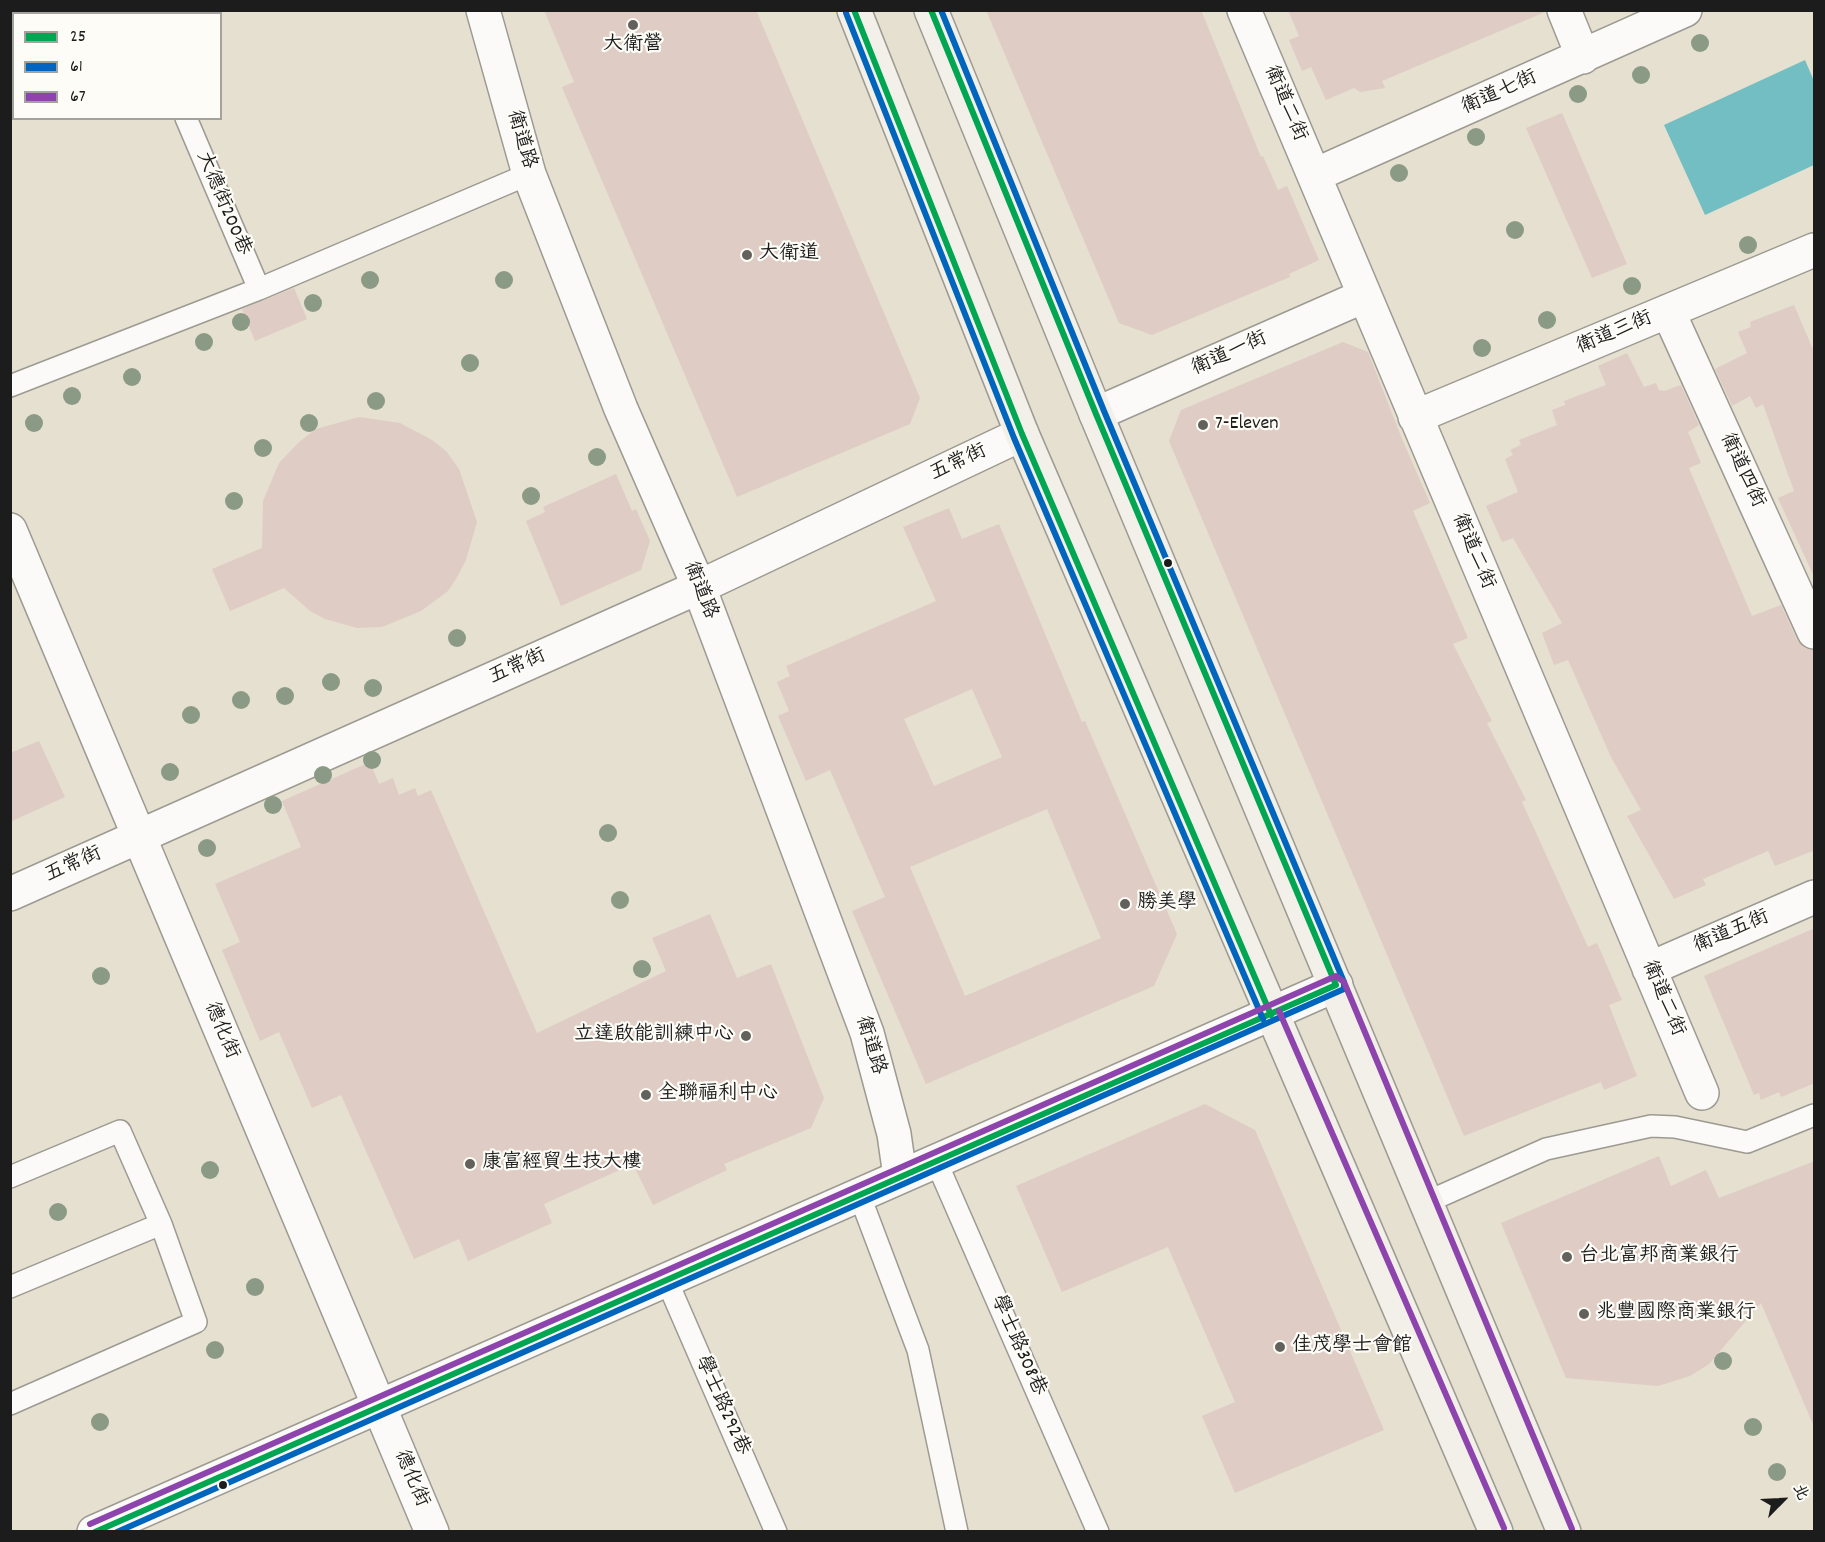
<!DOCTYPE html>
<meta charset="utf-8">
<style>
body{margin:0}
#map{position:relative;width:1825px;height:1542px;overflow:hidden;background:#e5e0d0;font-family:Dekko,"LXGW WenKai TC",sans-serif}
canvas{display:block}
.frame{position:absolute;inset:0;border:12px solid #1c1c1c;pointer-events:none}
.legend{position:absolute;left:12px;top:12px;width:210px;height:108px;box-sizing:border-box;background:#fdfcf7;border:2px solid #a3a29f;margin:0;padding:8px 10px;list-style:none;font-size:18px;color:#1c1c1c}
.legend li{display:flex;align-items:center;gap:12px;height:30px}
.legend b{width:30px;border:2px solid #a3a29f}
.north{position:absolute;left:1753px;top:1470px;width:60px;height:60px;-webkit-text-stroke:4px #fdfcf7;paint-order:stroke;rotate:66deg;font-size:16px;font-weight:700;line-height:24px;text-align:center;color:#1c1c1c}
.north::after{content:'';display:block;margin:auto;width:21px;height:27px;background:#1c1c1c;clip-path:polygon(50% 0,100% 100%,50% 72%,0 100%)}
</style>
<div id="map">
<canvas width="1825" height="1542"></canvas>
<div class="frame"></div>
<ul class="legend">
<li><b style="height:8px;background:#00a651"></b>25</li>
<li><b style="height:8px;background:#0065bd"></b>61</li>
<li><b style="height:8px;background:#8e44ad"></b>67</li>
</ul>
<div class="north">北</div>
</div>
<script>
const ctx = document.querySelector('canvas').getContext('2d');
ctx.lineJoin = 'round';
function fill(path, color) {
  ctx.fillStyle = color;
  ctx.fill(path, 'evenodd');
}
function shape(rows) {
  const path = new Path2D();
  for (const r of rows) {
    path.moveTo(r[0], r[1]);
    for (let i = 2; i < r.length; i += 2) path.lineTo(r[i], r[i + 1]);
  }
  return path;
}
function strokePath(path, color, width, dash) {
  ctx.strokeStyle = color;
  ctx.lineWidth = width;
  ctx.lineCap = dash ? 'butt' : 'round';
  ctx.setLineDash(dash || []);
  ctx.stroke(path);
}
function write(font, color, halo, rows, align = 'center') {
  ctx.font = font + ' Dekko,"LXGW WenKai TC",sans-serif';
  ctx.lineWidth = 4.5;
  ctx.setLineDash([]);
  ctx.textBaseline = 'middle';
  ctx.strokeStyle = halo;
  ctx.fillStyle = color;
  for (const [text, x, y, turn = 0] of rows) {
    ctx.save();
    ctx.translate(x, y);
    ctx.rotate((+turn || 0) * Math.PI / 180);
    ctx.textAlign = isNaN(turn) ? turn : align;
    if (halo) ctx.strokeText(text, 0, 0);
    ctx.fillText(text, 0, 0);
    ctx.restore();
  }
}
const water = shape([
 [1805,60,1814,81,1814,165,1705,215,1664,125]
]);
const building = shape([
 [544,10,756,10,920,398,910,424,737,497,562,87,574,82],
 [986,10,1201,10,1261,157,1263,156,1278,190,1287,186,1319,260,1289,274,1290,277,1152,335,1119,323],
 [1288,10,1545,10,1545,12,1382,81,1385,88,1360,92,1354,88,1326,100,1311,67,1302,71,1289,40,1299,36],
 [1562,113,1627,264,1592,278,1526,128],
 [294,288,307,319,255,341,242,309],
 [1794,305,1815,354,1815,579,1778,498,1794,491,1763,404,1756,408,1750,396,1732,406,1715,369,1747,353,1738,332,1751,327,1750,322],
 [1343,342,1368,352,1402,439,1430,503,1413,511,1468,638,1453,644,1492,721,1487,723,1526,800,1522,802,1588,947,1597,943,1622,1000,1609,1005,1637,1076,1604,1090,1601,1082,1464,1136,1169,441,1181,410],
 [1627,353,1644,387,1656,383,1659,390,1664,391,1681,385,1699,425,1688,432,1701,463,1689,468,1752,616,1781,605,1797,640,1804,648,1815,650,1815,850,1775,866,1768,851,1703,879,1706,885,1674,899,1627,816,1641,810,1611,757,1568,660,1554,665,1542,633,1562,623,1513,538,1502,542,1486,506,1518,492,1505,459,1513,455,1510,450,1521,445,1519,440,1557,425,1552,410,1565,405,1564,401,1606,385,1598,366],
 [359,417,400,423,432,440,446,451,459,469,477,522,466,560,456,579,448,591,421,611,382,627,357,628,325,619,310,611,284,588,230,611,212,569,262,548,263,501,279,463,299,442,316,429],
 [616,474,632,511,636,509,650,541,641,570,561,606,526,521,545,512,543,507],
 [949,508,962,539,999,524,1082,722,1085,721,1177,934,1154,986,926,1084,852,911,885,897,830,770,806,781,778,716,789,711,777,682,790,676,786,666,936,601,903,527],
 [972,689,1002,757,934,786,904,719],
 [1047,809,1101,938,965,996,910,867],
 [39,741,65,797,10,822,10,753],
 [370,762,379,784,393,778,399,795,415,788,418,796,431,790,537,1033,666,971,652,938,710,914,737,978,771,964,824,1098,811,1128,724,1164,727,1170,653,1205,633,1164,544,1204,552,1223,468,1261,459,1239,414,1259,341,1095,312,1108,279,1032,260,1041,222,950,240,942,215,884,301,847,282,801],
 [1815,928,1815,1083,1781,1097,1779,1092,1761,1100,1759,1093,1754,1095,1704,976],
 [1205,1104,1255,1130,1384,1430,1235,1493,1202,1416,1235,1402,1168,1247,1062,1292,1016,1186],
 [1659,1156,1671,1186,1706,1170,1719,1198,1815,1161,1815,1429,1761,1303,1709,1364,1690,1376,1658,1386,1566,1378,1501,1223]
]);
const service = shape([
 [139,10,141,14],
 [186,118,259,289],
 [10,386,259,289,529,174],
 [936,1161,1098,1532],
 [10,1177,120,1131,161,1224,10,1287],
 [859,1194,918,1350,957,1532],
 [1427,1202,1546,1149,1651,1126,1675,1127,1747,1142,1814,1115],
 [667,1281,776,1532],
 [10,1404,196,1322,161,1224]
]);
const minor = shape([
 [483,10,529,174,621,409,699,587,867,1033,894,1134,900,1176],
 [1244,10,1702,1093],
 [1564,10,1583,57],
 [1315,175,1685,10],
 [1668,311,1814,632],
 [1096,414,1364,296],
 [1415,417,1814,250],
 [10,530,432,1532],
 [10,894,699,587,1022,434],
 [1649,969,1814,897]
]);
const tertiary = shape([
 [94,1532,1336,985]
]);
const secondary = shape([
 [854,10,1022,434,1496,1532],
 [931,10,1096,414,1564,1532]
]);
const bus1 = shape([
 [854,10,1022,434,1271,1015],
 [95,1532,1336,985,1096,414,931,10]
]);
const bus2 = shape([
 [846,13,1014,438,1263,1019],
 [117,1532,1344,989,1344,982,1104,411,941,10]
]);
const bus3 = shape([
 [1279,1011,1504,1528],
 [90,1524,1336,976,1344,982,1572,1529]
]);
const trees = [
 [1700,43],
 [1641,75],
 [1578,94],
 [1476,137],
 [1399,173],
 [1515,230],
 [1748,245],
 [370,280],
 [504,280],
 [1632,286],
 [313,303],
 [1547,320],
 [241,322],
 [204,342],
 [1482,348],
 [470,363],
 [132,377],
 [72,396],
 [376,401],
 [34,423],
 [309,423],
 [263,448],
 [597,457],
 [531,496],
 [234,501],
 [457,638],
 [331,682],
 [373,688],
 [285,696],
 [241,700],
 [191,715],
 [372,760],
 [170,772],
 [323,775],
 [273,805],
 [608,833],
 [207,848],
 [620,900],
 [642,969],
 [101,976],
 [210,1170],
 [58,1212],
 [255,1287],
 [215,1350],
 [1723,1361],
 [100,1422],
 [1753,1427],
 [1777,1472]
];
const markers = [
 [633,25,6,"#62615b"],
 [747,255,6,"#62615b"],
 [1203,425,6,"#62615b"],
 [1168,563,5,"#1c1c1c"],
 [1125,904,6,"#62615b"],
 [746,1036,6,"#62615b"],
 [646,1095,6,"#62615b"],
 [470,1164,6,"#62615b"],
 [1567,1257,6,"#62615b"],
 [1584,1314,6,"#62615b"],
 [1280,1347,6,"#62615b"],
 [223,1485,5,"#1c1c1c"]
];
const poiNames = [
 ["大衛營",633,46,"center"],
 ["大衛道",759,255],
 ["7-Eleven",1215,425],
 ["勝美學",1137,904],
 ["立達啟能訓練中心",734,1036,"right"],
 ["全聯福利中心",658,1095],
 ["康富經貿生技大樓",482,1164],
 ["台北富邦商業銀行",1579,1257],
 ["兆豐國際商業銀行",1596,1314],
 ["佳茂學士會館",1292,1347]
];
const streetNames = [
 ["衛道七街",1500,94,-24],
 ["衛道二街",1284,104,67],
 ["衛道路",520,140,74],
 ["大德街200巷",222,204,67],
 ["衛道三街",1615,334,-23],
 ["衛道一街",1230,355,-24],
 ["五常街",959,464,-25],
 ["衛道四街",1741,471,65],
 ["衛道二街",1472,552,67],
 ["衛道路",699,591,68],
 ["五常街",518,668,-24],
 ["五常街",74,866,-24],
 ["衛道五街",1732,933,-23],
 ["衛道二街",1662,999,67],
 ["德化街",220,1031,67],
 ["衛道路",869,1046,73],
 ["學士路308巷",1017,1346,66],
 ["學士路292巷",721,1406,66],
 ["德化街",410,1479,67]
];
fill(water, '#72bec2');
fill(building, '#dfccc4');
strokePath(service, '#9c9a91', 24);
strokePath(minor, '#9c9a91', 36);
strokePath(tertiary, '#9c9a91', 36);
strokePath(secondary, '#9c9a91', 36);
strokePath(service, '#fbfaf8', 21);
strokePath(minor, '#fbfaf8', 33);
strokePath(tertiary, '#fbfaf8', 33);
strokePath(secondary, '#f3f0ea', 33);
strokePath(bus1, '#00a651', 6);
strokePath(bus2, '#0065bd', 6);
strokePath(bus3, '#8e44ad', 6);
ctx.fillStyle = '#8b9a85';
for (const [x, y] of trees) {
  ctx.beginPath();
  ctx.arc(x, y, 9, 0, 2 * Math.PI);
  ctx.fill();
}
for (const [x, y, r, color] of markers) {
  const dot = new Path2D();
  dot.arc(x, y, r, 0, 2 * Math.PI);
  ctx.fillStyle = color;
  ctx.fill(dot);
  strokePath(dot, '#fdfcf7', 2);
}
write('20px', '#1c1c1c', '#fdfcf7', poiNames, 'left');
write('20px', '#1c1c1c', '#fdfcf7', streetNames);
</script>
